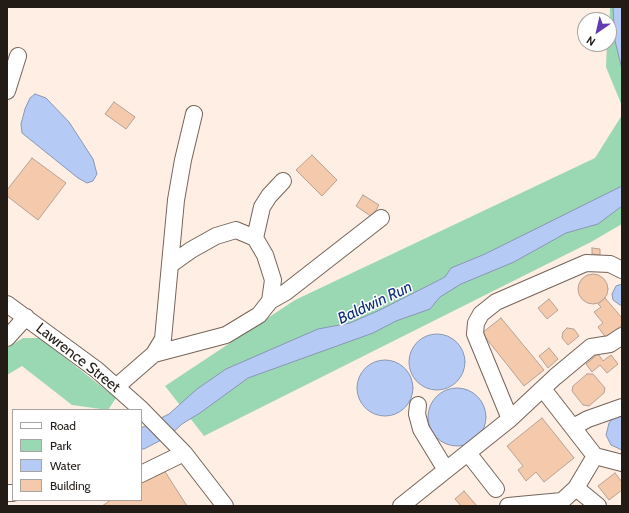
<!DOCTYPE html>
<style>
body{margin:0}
#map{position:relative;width:629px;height:513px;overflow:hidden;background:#feeee3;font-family:Cabin,sans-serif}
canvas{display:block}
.frame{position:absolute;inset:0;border:8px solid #221b16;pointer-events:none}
.legend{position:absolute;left:12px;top:409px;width:130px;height:92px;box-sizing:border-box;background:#fff;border:1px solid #a7a4a2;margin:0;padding:5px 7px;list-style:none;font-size:12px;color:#221b16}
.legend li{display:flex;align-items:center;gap:8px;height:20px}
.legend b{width:20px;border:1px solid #a7a4a2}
.north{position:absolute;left:577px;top:12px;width:40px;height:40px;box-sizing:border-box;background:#fff;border:1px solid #a7a4a2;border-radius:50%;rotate:214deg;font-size:11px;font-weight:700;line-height:16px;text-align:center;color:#221b16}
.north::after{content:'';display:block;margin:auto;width:14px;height:18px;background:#633ab1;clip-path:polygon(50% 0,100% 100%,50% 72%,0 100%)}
</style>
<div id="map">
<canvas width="629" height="513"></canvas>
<div class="frame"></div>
<ul class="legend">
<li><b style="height:5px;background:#fff"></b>Road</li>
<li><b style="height:11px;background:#9ad8b4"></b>Park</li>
<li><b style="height:11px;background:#b5cbf5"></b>Water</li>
<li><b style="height:11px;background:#f5c9ac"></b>Building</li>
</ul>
<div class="north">N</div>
</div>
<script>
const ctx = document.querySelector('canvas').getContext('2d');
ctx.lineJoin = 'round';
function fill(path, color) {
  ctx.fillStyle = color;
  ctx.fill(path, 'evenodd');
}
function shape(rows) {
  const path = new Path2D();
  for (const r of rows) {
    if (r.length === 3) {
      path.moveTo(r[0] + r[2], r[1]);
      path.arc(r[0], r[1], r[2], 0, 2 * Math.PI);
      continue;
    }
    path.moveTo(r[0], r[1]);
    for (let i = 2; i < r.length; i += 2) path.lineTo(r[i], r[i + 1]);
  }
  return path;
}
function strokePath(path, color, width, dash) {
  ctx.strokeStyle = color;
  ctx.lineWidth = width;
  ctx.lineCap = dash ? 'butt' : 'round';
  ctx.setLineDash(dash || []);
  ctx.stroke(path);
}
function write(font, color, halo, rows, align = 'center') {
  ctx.font = font + ' Cabin,sans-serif';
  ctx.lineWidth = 3;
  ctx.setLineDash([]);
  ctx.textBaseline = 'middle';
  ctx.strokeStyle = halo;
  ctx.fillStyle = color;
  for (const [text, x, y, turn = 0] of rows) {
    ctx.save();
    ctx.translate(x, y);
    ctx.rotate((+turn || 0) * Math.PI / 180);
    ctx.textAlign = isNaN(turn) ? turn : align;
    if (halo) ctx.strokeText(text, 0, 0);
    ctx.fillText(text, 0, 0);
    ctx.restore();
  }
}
const green = shape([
 [610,7,622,7,622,106,606,67,607,44,609,44],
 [622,115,622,224,591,242,204,436,165,386,295,300,595,158],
 [23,338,40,338,116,398,108,410,72,405,22,366,7,375,7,348]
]);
const water = shape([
 [613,7,622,7,622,69,615,41,613,7],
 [35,94,46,98,69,122,93,159,97,174,93,181,87,183,78,178,22,133,21,124,25,109,30,98,35,94],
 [622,186,622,206,598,224,566,233,514,262,461,284,440,297,430,309,396,321,373,333,248,378,200,413,182,424,169,436,144,449,141,449,141,428,169,414,197,389,226,369,318,329,350,323,380,310,445,277,451,268,485,254,622,186],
 [622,284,622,305,620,305,613,300,612,294,616,286,622,284],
 [437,362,28],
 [385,388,28],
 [457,417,29],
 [622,415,622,450,611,445,606,435,609,423,613,418,622,415]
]);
const building = shape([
 [114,102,135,117,126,129,105,114,114,102],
 [312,155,337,180,322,196,296,170,312,155],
 [32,158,66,183,38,220,7,196,7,190,32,158],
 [363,195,379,205,372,217,356,206,363,195],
 [592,248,600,249,600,255,592,254,592,248],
 [593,289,15],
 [605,298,622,318,622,325,606,338,598,327,603,323,594,312,601,307,598,304,605,298],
 [549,299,558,310,547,319,538,308,549,299],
 [501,318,544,370,524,386,482,333,501,318],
 [567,328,574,329,579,336,568,345,562,338,563,332,567,328],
 [549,348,558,359,548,368,539,356,549,348],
 [598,354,603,361,611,355,618,364,607,373,600,365,592,372,586,364,598,354],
 [587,374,593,374,605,388,604,393,589,406,583,405,572,391,573,386,587,374],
 [542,418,574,458,544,482,536,472,526,481,518,470,523,466,507,446,542,418],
 [162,467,187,506,102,506,111,500,141,500,141,480,162,467],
 [615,473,622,482,622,490,609,500,598,486,615,473],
 [464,491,477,506,461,506,455,499,464,491]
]);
const minor = shape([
 [7,91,18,56],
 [255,238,262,207,269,196,283,181],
 [270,301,286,292,381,218],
 [7,304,97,370,141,409,184,453,225,506],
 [7,338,26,317],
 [154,354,226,335,259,315,270,301,273,280,265,255,255,238,236,230,216,236,191,250,170,265],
 [116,387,154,354,163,339,176,200,183,160,194,114],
 [543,389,595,456,622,463],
 [418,405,417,414,421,429,446,470],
 [510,419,475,334,476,323,481,314,496,302,586,263,610,264,622,270],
 [573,427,588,419,622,407],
 [468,453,496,489],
 [141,474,184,453],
 [576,488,598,506],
 [7,493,13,493],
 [401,506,510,419,555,377,591,347,610,344,622,336],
 [508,506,562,501,576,488,595,456]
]);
const streetNames = [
 ["Lawrence Street",78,358,38]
];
const waterNames = [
 ["Baldwin Run",375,303,-25]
];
fill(green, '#9ad8b4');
fill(water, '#b5cbf5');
strokePath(water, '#8996b2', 1);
fill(building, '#f5c9ac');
strokePath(building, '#b5a296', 1);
strokePath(minor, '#766459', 18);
strokePath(minor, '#fff', 16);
write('15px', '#221b16', '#fff', streetNames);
write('italic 16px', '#0f317e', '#fff', waterNames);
</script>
